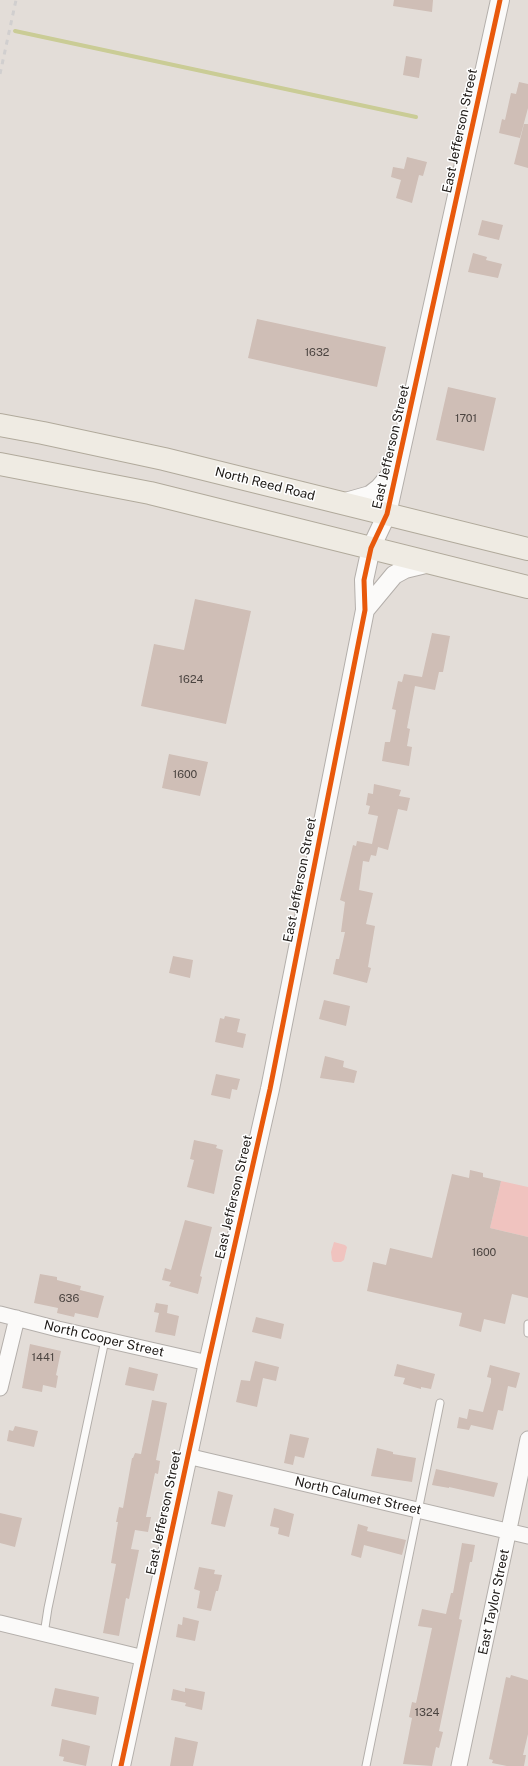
<!DOCTYPE html>
<style>
body{margin:0}
canvas{display:block;background:#e3ddd8}
</style>
<canvas width="528" height="1766"></canvas>
<script>
const ctx = document.querySelector('canvas').getContext('2d');
ctx.lineJoin = 'round';
function fill(path, color) {
  ctx.fillStyle = color;
  ctx.fill(path, 'evenodd');
}
function shape(rows) {
  const path = new Path2D();
  for (const r of rows) {
    path.moveTo(r[0], r[1]);
    for (let i = 2; i < r.length; i += 2) path.lineTo(r[i], r[i + 1]);
  }
  return path;
}
function strokePath(path, color, width, dash) {
  ctx.strokeStyle = color;
  ctx.lineWidth = width;
  ctx.lineCap = dash ? 'butt' : 'round';
  ctx.setLineDash(dash || []);
  ctx.stroke(path);
}
function write(font, color, halo, rows, align = 'center') {
  ctx.font = font + ' "Public Sans",sans-serif';
  ctx.lineWidth = 3;
  ctx.setLineDash([]);
  ctx.textBaseline = 'middle';
  ctx.strokeStyle = halo;
  ctx.fillStyle = color;
  for (const [text, x, y, turn = 0] of rows) {
    ctx.save();
    ctx.translate(x, y);
    ctx.rotate((+turn || 0) * Math.PI / 180);
    ctx.textAlign = isNaN(turn) ? turn : align;
    if (halo) ctx.strokeText(text, 0, 0);
    ctx.fillText(text, 0, 0);
    ctx.restore();
  }
}
const green = shape([
 [501,1181,528,1187,528,1237,490,1228],
 [334,1242,345,1245,347,1247,344,1260,341,1262,334,1262,332,1260,331,1252]
]);
const stream = shape([
 [15,31,416,117]
]);
const building = shape([
 [394,0,433,0,432,12,393,6],
 [406,56,422,59,419,78,403,75],
 [519,82,528,84,528,108,520,138,499,133,502,119,505,120,511,93,516,94],
 [524,124,528,124,528,168,514,164],
 [407,157,427,162,423,176,419,175,412,203,396,198,401,180,391,177,393,167,404,169],
 [482,220,503,225,499,240,478,235],
 [473,253,487,257,486,260,502,264,498,278,468,272],
 [257,319,386,347,377,387,248,358],
 [448,387,496,398,484,451,436,440],
 [195,599,251,611,226,724,141,706,154,644,184,650],
 [432,633,450,636,443,672,439,672,435,690,415,686,407,728,410,729,407,746,412,747,409,766,382,761,385,742,390,742,396,710,392,709,398,681,402,682,404,674,422,677],
 [169,754,208,762,200,796,162,788],
 [374,784,401,790,399,796,410,798,407,811,398,809,388,850,378,847,376,856,371,855,369,862,363,861,359,890,373,893,366,924,375,926,368,967,371,968,367,983,333,974,336,959,339,959,345,932,341,932,345,902,340,900,353,845,356,846,357,841,372,844,378,816,368,814,370,806,366,805,368,793,373,794],
 [173,956,193,960,190,978,169,973],
 [324,1000,350,1006,346,1026,319,1019],
 [225,1016,240,1019,237,1032,246,1034,243,1048,215,1042,220,1018,224,1019],
 [325,1056,344,1061,343,1067,357,1071,354,1083,320,1078],
 [216,1074,240,1079,237,1090,232,1089,230,1099,211,1095],
 [194,1140,217,1145,216,1148,223,1150,214,1194,187,1187,194,1160,190,1159],
 [470,1170,483,1173,483,1177,501,1181,490,1228,528,1237,528,1298,512,1294,505,1324,484,1319,481,1332,459,1326,462,1313,367,1291,373,1262,386,1265,390,1248,432,1258,452,1174,469,1178],
 [185,1220,212,1227,200,1276,202,1277,198,1294,169,1286,171,1282,162,1280,165,1268,171,1270],
 [40,1274,57,1277,57,1280,81,1286,80,1290,104,1296,98,1318,75,1313,74,1317,57,1313,58,1308,34,1303],
 [156,1303,168,1305,167,1313,179,1316,175,1336,155,1332,159,1313,154,1312],
 [256,1317,284,1324,281,1339,252,1332],
 [30,1344,61,1351,56,1375,58,1376,56,1388,43,1385,42,1392,22,1388],
 [255,1361,279,1367,276,1381,263,1378,257,1407,236,1402,241,1380,250,1381],
 [397,1364,435,1374,431,1389,421,1387,421,1389,403,1384,405,1378,394,1376],
 [490,1365,520,1373,516,1388,508,1386,503,1411,498,1410,493,1430,471,1425,469,1430,457,1428,459,1417,467,1419,469,1409,483,1412,491,1382,491,1378,487,1377],
 [129,1367,158,1374,154,1391,125,1385],
 [152,1400,167,1403,156,1460,160,1461,158,1474,155,1473,146,1517,151,1517,148,1532,135,1530,131,1549,139,1550,129,1599,126,1598,119,1636,103,1633,116,1564,111,1563,118,1522,116,1522,119,1507,123,1508,132,1458,133,1458,135,1453,141,1454],
 [15,1426,38,1431,34,1447,7,1441,9,1430,13,1431],
 [290,1434,309,1438,304,1458,295,1456,293,1465,284,1463],
 [377,1448,393,1452,393,1454,416,1458,412,1482,371,1476],
 [436,1469,498,1483,494,1497,449,1487,449,1488,432,1485],
 [218,1491,233,1495,225,1527,211,1524],
 [274,1508,294,1514,289,1537,278,1534,279,1528,270,1526],
 [0,1513,22,1518,15,1547,0,1543],
 [358,1524,368,1527,367,1531,406,1540,402,1555,364,1545,361,1558,351,1555],
 [462,1543,475,1545,472,1562,470,1562,459,1619,462,1620,439,1731,443,1732,439,1748,436,1747,432,1766,403,1764,412,1718,409,1717,412,1702,416,1703,432,1628,418,1626,422,1609,446,1614,451,1593,453,1593],
 [199,1567,215,1570,214,1574,222,1575,218,1591,216,1591,211,1611,197,1608,200,1591,194,1589],
 [183,1617,199,1621,195,1641,176,1637,178,1624,182,1625],
 [511,1675,528,1680,528,1734,523,1755,526,1755,524,1766,507,1766,492,1763,493,1760,489,1759,506,1677,510,1678],
 [55,1688,99,1697,96,1715,51,1706],
 [185,1688,205,1692,202,1710,185,1706,186,1703,171,1700,173,1689,185,1692],
 [175,1737,198,1742,193,1766,170,1766],
 [62,1739,90,1746,86,1766,63,1761,64,1757,59,1756]
]);
const service = shape([
 [528,1324,528,1333],
 [44,1634,48,1608,105,1340],
 [366,1766,440,1403]
]);
const minor = shape([
 [0,1314,58,1329,208,1363],
 [0,1388,17,1318],
 [187,1456,528,1536],
 [0,1623,144,1658],
 [459,1766,528,1439]
]);
const tertiary = shape([
 [342,503,370,495,379,488,391,474,396,465],
 [365,610,394,575,405,569,430,563],
 [121,1766,208,1363,270,1089,365,610,364,580,371,548,387,514,500,0]
]);
const primary = shape([
 [0,425,43,433,164,459,528,549],
 [0,464,150,493,528,587]
]);
const rail = shape([
 [0,74,16,0]
]);
const cycleway = shape([
 [121,1766,208,1363,270,1089,365,610,364,580,371,548,387,514,500,0]
]);
const numberNames = [
 ["1632",317,353],
 ["1701",466,419],
 ["1624",191,680],
 ["1600",185,775],
 ["1600",484,1253],
 ["636",69,1299],
 ["1441",43,1358],
 ["1324",427,1713]
];
const streetNames = [
 ["East Jefferson Street",460,131,-78],
 ["East Jefferson Street",391,447,-77],
 ["North Reed Road",265,484,14],
 ["East Jefferson Street",300,880,-79],
 ["East Jefferson Street",234,1197,-77],
 ["North Cooper Street",104,1339,13],
 ["North Calumet Street",358,1496,13],
 ["East Jefferson Street",164,1513,-78],
 ["East Taylor Street",494,1602,-78]
];
fill(green, '#f0c3bf');
strokePath(stream, '#cacc96', 4);
fill(building, '#cfbeb6');
strokePath(service, '#b4afab', 9);
strokePath(minor, '#b4afab', 17);
strokePath(tertiary, '#b4afab', 20);
strokePath(primary, '#b1aa9c', 24);
strokePath(service, '#fbfaf9', 7);
strokePath(minor, '#fbfaf9', 15);
strokePath(tertiary, '#fbfaf9', 18);
strokePath(primary, '#efebe3', 22);
strokePath(rail, '#d1cfcf', 3, [5, 5]);
strokePath(cycleway, '#e8590c', 5);
write('11px', '#4b4440', null, numberNames);
write('13px', '#1f1b18', '#fff', streetNames);
</script>
